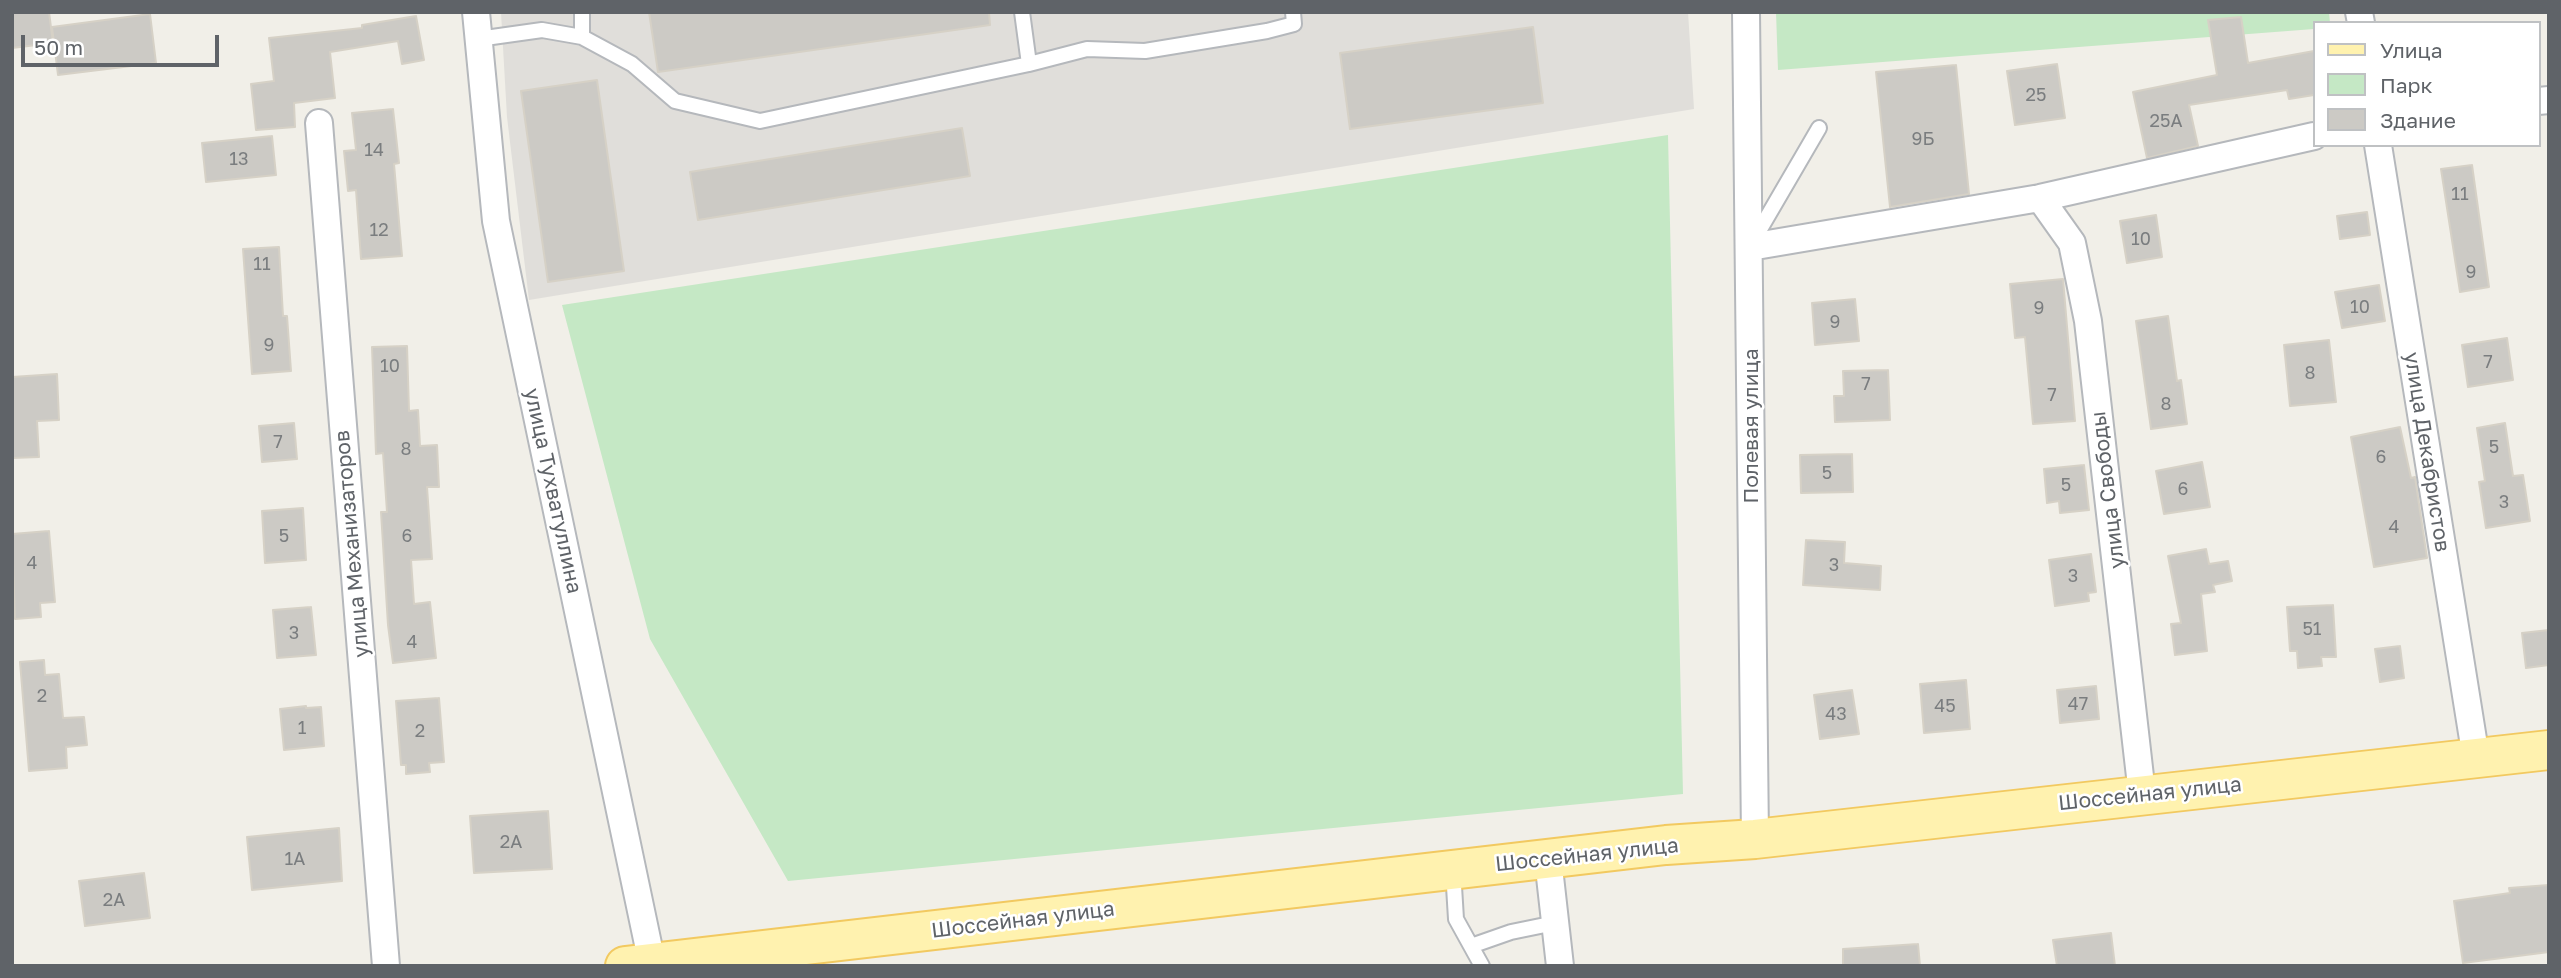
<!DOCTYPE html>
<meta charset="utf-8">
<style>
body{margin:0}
#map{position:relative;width:2561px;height:978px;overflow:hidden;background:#f1efe8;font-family:"Golos Text",sans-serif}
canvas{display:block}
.frame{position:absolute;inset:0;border:14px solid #5f6368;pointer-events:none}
.legend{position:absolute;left:2313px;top:21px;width:228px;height:126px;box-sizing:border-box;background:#fff;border:2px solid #bfc1c3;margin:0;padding:9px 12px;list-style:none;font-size:21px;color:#5f6368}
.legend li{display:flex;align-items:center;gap:14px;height:35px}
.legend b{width:35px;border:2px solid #bfc1c3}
.scale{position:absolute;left:21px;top:35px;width:198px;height:32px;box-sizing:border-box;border:4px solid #5f6368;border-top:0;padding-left:9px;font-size:21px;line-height:24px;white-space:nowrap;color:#5f6368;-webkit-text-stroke:5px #fff;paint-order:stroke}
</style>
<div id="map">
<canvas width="2561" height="978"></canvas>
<div class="frame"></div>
<ul class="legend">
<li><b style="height:9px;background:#fff2af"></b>Улица</li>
<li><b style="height:19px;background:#c5e8c5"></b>Парк</li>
<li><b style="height:19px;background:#cccac5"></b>Здание</li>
</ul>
<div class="scale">50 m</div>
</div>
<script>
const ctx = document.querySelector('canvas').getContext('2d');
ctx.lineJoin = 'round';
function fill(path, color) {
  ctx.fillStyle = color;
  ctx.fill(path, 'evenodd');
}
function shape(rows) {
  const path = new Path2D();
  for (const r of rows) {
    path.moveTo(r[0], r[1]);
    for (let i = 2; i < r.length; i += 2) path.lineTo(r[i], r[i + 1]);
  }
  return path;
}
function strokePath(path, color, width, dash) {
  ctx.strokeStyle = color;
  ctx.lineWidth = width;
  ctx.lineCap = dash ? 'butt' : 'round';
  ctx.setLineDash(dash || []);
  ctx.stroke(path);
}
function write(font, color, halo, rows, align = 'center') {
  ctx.font = font + ' "Golos Text",sans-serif';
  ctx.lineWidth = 5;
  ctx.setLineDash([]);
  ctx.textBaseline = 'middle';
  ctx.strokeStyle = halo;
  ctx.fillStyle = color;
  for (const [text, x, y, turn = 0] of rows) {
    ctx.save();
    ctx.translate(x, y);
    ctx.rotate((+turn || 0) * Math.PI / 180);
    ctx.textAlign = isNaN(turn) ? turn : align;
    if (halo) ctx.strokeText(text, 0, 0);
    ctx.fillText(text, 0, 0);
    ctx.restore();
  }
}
const industrial = shape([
 [501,12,1688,12,1694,109,529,300,507,117]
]);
const green = shape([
 [1776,12,2329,12,2330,23,2314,23,2314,29,1778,70],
 [1668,135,1683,794,788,881,650,639,562,305]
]);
const building = shape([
 [12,12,49,12,53,43,12,48,12,12],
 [649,12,989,12,990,25,658,72,649,12],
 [150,14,156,63,58,75,52,27,150,14],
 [416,16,424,60,402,64,398,41,330,52,335,98,294,103,295,127,256,130,251,84,274,81,269,38,362,28,362,25,416,16],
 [2241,17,2248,63,2314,51,2314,95,2289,99,2287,90,2189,105,2198,146,2147,158,2133,92,2217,75,2208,20,2241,17],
 [1533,27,1543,103,1350,129,1340,53,1533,27],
 [2057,64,2065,118,2015,125,2007,71,2057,64],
 [1956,65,1969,194,1890,207,1876,72,1956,65],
 [597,80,624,271,548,282,521,91,597,80],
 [393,109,399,163,394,164,402,256,361,259,356,190,348,191,344,151,356,150,352,113,393,109],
 [962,128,970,176,698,220,690,172,962,128],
 [272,136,276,175,206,182,202,143,272,136],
 [2472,165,2489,287,2460,292,2441,169,2472,165],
 [2367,212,2370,235,2340,239,2337,216,2367,212],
 [2156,215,2162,257,2127,263,2120,221,2156,215],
 [279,247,283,316,287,316,291,371,252,374,243,249,279,247],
 [2063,279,2075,421,2033,424,2025,337,2015,338,2010,284,2063,279],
 [2379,285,2385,321,2342,328,2335,292,2379,285],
 [1855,299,1859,341,1815,345,1812,303,1855,299],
 [2168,316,2177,381,2181,380,2187,424,2151,429,2136,321,2168,316],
 [2507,338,2513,380,2468,387,2462,345,2507,338],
 [2329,340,2336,402,2290,406,2284,345,2329,340],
 [407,346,409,411,418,410,420,446,437,445,439,487,427,487,432,559,411,560,414,604,430,602,436,658,393,663,388,625,381,512,387,512,383,453,376,454,372,347,407,346],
 [1888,370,1890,420,1835,422,1834,396,1844,396,1843,371,1888,370],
 [57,374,59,420,37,421,39,457,12,458,12,377,57,374],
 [294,423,297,459,262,462,259,426,294,423],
 [2505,423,2513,476,2523,475,2530,521,2486,528,2479,482,2485,481,2477,428,2505,423],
 [2400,427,2411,478,2415,477,2427,558,2374,567,2351,437,2400,427],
 [1852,454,1853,492,1801,493,1800,455,1852,454],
 [2202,462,2210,507,2164,514,2156,471,2202,462],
 [2084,465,2089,510,2060,513,2059,501,2047,503,2044,469,2084,465],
 [303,508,306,560,265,563,262,511,303,508],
 [49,531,55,602,40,603,41,617,15,619,12,534,49,531],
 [1806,540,1845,542,1844,563,1881,566,1880,590,1803,585,1806,540],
 [2206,549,2209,564,2228,561,2232,581,2213,585,2215,592,2201,594,2207,651,2175,655,2171,624,2181,623,2168,556,2206,549],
 [2091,554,2096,592,2088,593,2089,601,2055,606,2049,560,2091,554],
 [2333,605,2336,657,2321,657,2322,666,2298,668,2297,651,2290,651,2287,607,2333,605],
 [311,607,316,655,277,658,273,610,311,607],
 [2549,630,2549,665,2526,668,2522,633,2549,630],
 [2400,646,2404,678,2380,682,2375,649,2400,646],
 [44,660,45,675,59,674,63,718,84,717,87,745,66,747,67,768,29,771,20,662,44,660],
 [1966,680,1970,729,1924,733,1920,684,1966,680],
 [2096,686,2099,719,2060,723,2057,690,2096,686],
 [1852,690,1859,734,1820,739,1814,695,1852,690],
 [439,698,444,762,429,763,430,772,406,774,406,765,401,765,396,701,439,698],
 [306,706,306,708,321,707,324,746,284,750,280,709,306,706],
 [548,811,552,869,474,873,470,816,548,811],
 [339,828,342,881,252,890,247,837,339,828],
 [144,873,150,918,85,926,79,881,144,873],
 [2549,885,2549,952,2463,963,2454,901,2510,893,2509,888,2549,885],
 [2111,933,2115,966,2057,966,2053,940,2111,933],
 [1918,944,1920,966,1843,966,1843,949,1918,944]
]);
const lane = shape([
 [582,12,582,37],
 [478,39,542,30,582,37,632,64,675,101,760,121,1029,64,1022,12],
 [1029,64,1087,49,1145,51,1267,31,1294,24,1293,12],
 [1752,243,1819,128],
 [1453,870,1456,919,1482,966],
 [1471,946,1511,932,1555,923]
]);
const street = shape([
 [476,12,496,221,652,963],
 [1746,12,1755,839],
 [2359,12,2361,23],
 [2538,101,2549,100],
 [319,123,386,966],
 [2378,145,2476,758],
 [2040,198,2072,243,2088,321,2142,794],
 [1750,247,2040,198,2314,136],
 [1548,859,1560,966]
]);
const primary = shape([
 [625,966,1666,845,1755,839,2549,750]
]);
const numberNames = [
 ["25",2036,95],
 ["25А",2166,121],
 ["9Б",1923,139],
 ["14",374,150],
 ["13",239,159],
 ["11",2460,194],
 ["12",379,230],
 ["10",2141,239],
 ["11",262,264],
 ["9",2471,272],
 ["10",2360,307],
 ["9",2039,308],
 ["9",1835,322],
 ["9",269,345],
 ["7",2488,362],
 ["10",390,366],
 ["8",2310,373],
 ["7",1866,384],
 ["7",2052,395],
 ["8",2166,404],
 ["7",278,442],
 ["5",2494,447],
 ["8",406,449],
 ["6",2381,457],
 ["5",1827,473],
 ["5",2066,485],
 ["6",2183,489],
 ["3",2504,502],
 ["4",2394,527],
 ["5",284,536],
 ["6",407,536],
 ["4",32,563],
 ["3",1834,565],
 ["3",2073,576],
 ["51",2312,629],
 ["3",294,633],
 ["4",412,642],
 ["2",42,696],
 ["47",2078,704],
 ["45",1945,706],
 ["43",1836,714],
 ["1",302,728],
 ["2",420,731],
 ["2А",511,842],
 ["1А",295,859],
 ["2А",114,900]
];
const streetNames = [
 ["Полевая улица",1751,426,-90],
 ["улица Декабристов",2427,452,81],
 ["улица Свободы",2108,490,-97],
 ["улица Тухватуллина",553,491,78],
 ["улица Механизаторов",352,544,-95],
 ["Шоссейная улица",2150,794,-6],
 ["Шоссейная улица",1587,855,-6],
 ["Шоссейная улица",1023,920,-7]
];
fill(industrial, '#e0deda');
fill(green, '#c5e8c5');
fill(building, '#cccac5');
strokePath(building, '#d6d1c6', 2);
strokePath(lane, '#b5b8bc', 18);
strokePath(street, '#b5b8bc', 30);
strokePath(primary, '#f2c960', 42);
strokePath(lane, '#fff', 14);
strokePath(street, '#fff', 26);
strokePath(primary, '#fff2af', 38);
write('18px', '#7a7d7f', null, numberNames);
write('21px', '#5f6368', '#fff', streetNames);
</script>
